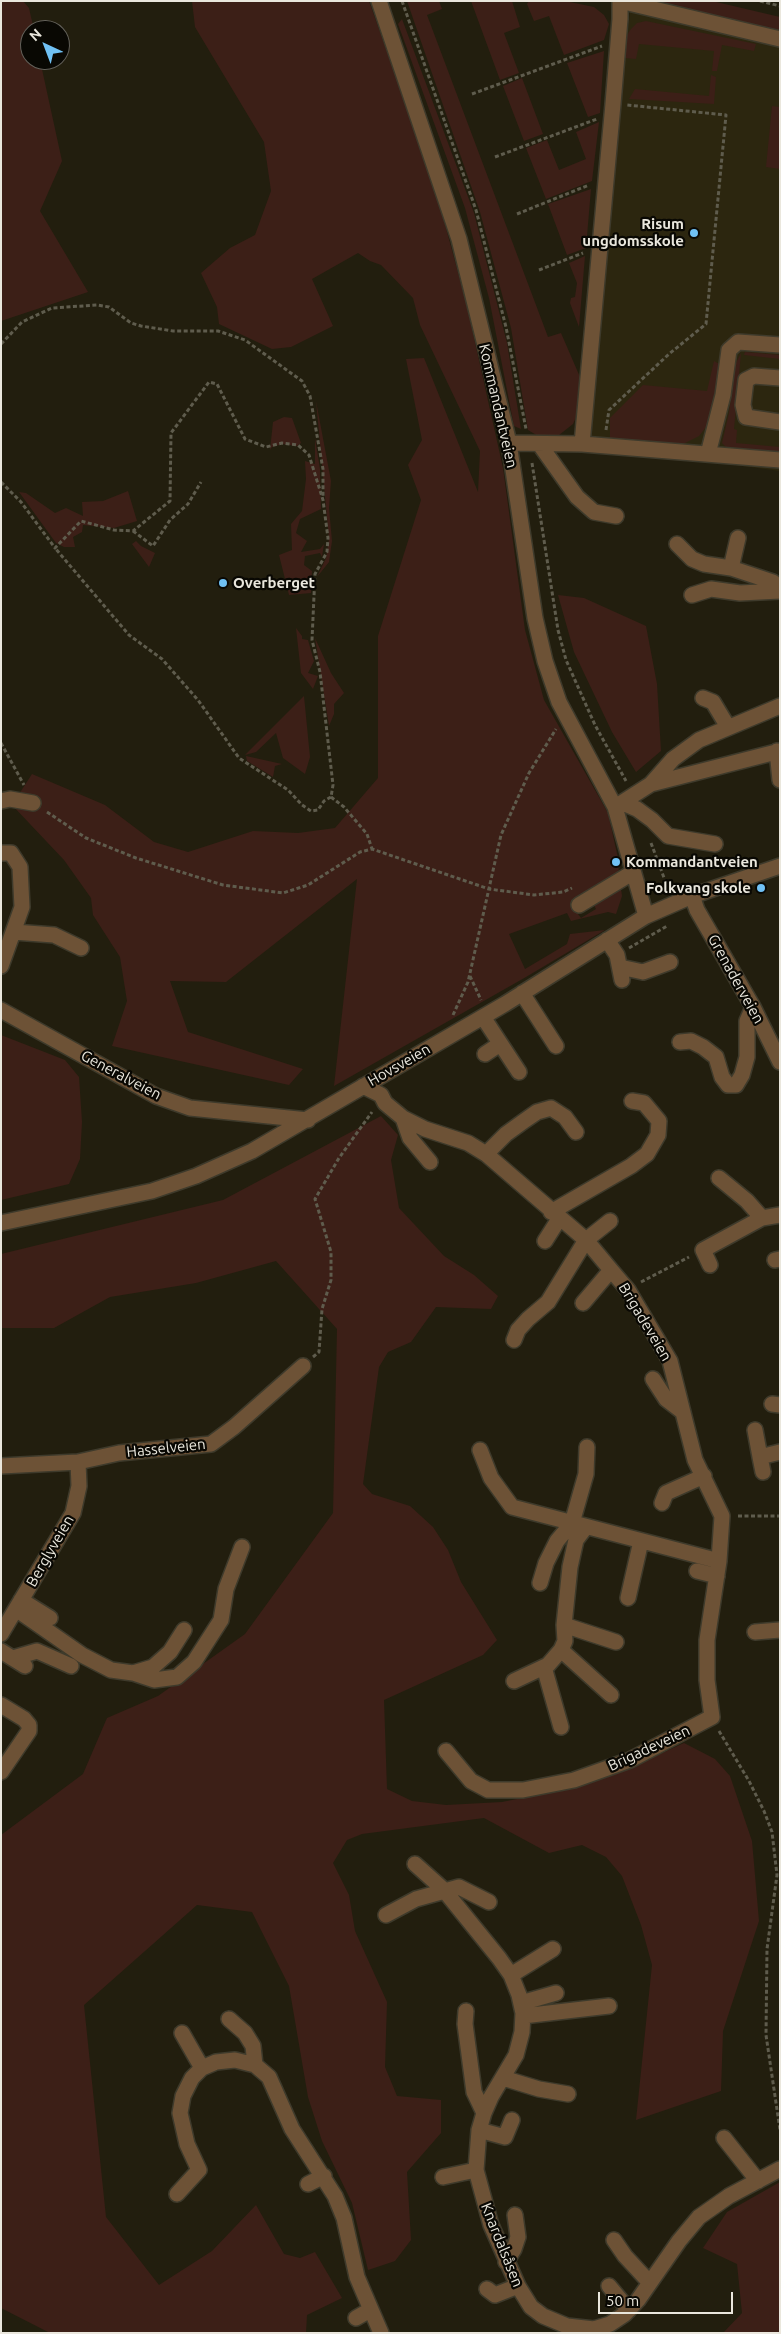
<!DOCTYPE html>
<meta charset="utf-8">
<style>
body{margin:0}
#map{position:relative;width:781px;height:2334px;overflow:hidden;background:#221e0e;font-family:Ubuntu,sans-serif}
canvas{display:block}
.frame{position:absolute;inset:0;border:2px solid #eae7dd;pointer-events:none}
.north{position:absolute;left:20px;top:20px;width:50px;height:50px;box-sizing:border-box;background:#090803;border:1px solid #63615a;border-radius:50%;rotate:317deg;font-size:14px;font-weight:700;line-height:20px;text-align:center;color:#eae7dd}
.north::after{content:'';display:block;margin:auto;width:18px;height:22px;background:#70c1f4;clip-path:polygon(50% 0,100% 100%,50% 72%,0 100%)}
.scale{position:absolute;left:598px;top:2292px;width:135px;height:22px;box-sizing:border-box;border:2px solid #eae7dd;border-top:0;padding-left:6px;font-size:15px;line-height:18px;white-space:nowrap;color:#eae7dd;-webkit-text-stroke:4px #090803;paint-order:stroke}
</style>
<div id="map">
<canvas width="781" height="2334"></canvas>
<div class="frame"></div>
<div class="north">N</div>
<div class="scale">50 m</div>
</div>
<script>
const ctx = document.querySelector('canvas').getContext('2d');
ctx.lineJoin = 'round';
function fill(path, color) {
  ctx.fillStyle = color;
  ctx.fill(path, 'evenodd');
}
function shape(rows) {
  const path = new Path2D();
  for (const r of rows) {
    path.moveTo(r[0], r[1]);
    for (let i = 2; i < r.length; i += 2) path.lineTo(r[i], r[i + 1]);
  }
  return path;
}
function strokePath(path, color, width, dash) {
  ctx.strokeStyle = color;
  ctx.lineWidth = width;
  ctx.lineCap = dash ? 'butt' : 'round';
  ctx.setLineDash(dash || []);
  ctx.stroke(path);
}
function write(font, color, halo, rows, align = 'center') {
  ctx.font = font + ' Ubuntu,sans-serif';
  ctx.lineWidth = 4.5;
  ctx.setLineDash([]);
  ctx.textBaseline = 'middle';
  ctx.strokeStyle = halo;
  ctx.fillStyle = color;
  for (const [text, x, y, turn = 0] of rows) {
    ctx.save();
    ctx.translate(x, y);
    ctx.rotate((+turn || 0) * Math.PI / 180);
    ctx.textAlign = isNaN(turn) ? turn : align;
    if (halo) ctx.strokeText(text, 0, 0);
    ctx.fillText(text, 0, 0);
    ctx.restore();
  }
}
const built = shape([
 [631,1,780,21,780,471,586,445]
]);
const green = shape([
 [1,1,23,1,29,8,34,30,30,30,30,60,40,60,62,161,40,211,88,292,1,321],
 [192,1,369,1,433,180,466,302,503,468,525,630,544,700,608,813,618,858,619,874,575,910,581,918,596,909,593,903,616,889,621,889,622,896,616,914,608,912,571,921,567,913,509,934,525,969,567,944,570,934,605,930,526,977,334,1086,357,879,226,982,170,981,188,1032,303,1069,289,1085,112,1046,127,1001,120,957,93,915,91,898,64,860,12,805,32,774,105,805,154,842,188,852,253,831,298,833,335,828,378,778,378,636,421,500,408,465,422,440,406,359,424,358,478,492,480,451,420,325,413,298,381,265,370,261,358,253,312,279,333,326,291,347,272,349,219,324,217,307,201,273,230,248,255,235,271,191,264,142,195,27],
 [407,1,439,1,442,9,427,15,548,337,561,333,580,377,578,413,573,424,554,439,538,436,528,430,511,328,480,212],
 [471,1,512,1,520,27,504,33,519,73,500,80],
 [529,1,565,1,594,7,604,15,609,24,604,40,564,55,549,16,534,21,527,4],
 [649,1,712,1,780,17,780,32],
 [402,19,474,213,507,343,521,429,514,426,489,298,465,208,398,24],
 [646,21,756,44,754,51,722,45,717,71,712,71,714,51,639,44,636,59,624,58,627,35,631,29,637,23],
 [604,51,600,113,588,117,567,63],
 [711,75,716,77,714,104,629,99,635,89,709,96],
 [522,78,543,134,524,141,503,86],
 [772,106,780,107,780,169,766,167],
 [599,122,592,181,546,199,526,148,547,140,559,170,586,159,576,132],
 [591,189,586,248,567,255,548,204],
 [585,256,579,327,570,303,571,298,575,297,577,283,569,263],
 [745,352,780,355,780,359,744,355],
 [741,353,734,429,737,430,736,443,780,447,780,452,726,447,722,443,729,413,735,365],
 [714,361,719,364,714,412,710,422,699,436,683,444,610,440,610,418,643,385,707,391],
 [316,401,331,481,329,508,332,541,329,562,317,577,326,558,329,539],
 [284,417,292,418,301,443,297,446,282,444,272,447,270,450,273,422],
 [315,438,320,469,321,509,300,519,296,533,307,541,301,552,320,549,324,544,322,557,320,553,305,556,304,565,312,571,311,593,289,595,279,555,292,550,291,524,302,511,306,479,305,461,315,464],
 [128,491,137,521,114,528,83,525,82,532,73,537,75,547,64,547,56,543,19,492,26,493,55,513,66,508,83,516,82,502,103,501],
 [136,541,141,546,155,553,149,567,132,544],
 [558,595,584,598,646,626,657,684,661,751,636,772,612,732,574,652],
 [296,628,302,636,302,639,308,640,314,661,308,673,318,676,313,689,301,673],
 [315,638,331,673,344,693,334,704,334,714,329,726],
 [304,696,310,757,305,774,283,758,276,733,256,752,245,755],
 [246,756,282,764,275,766,273,777,247,761],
 [1,1035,65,1060,79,1077,82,1122,80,1159,69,1184,1,1200],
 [381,1116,398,1135,391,1160,399,1208,444,1256,474,1275,498,1296,491,1309,436,1307,411,1342,388,1352,379,1367,363,1484,372,1494,410,1506,433,1527,448,1550,461,1582,497,1640,483,1655,384,1700,387,1789,412,1801,446,1805,502,1802,572,1788,638,1764,684,1743,715,1759,730,1776,752,1841,759,1921,723,2031,721,2091,636,2120,652,1965,641,1925,622,1876,606,1857,582,1845,549,1853,484,1818,362,1834,347,1840,333,1863,349,1895,355,1931,387,2002,385,2067,397,2096,441,2100,441,2133,407,2172,411,2240,395,2261,368,2270,352,2203,322,2141,308,2097,289,1986,252,1912,197,1905,84,2005,106,2217,159,2285,212,2251,256,2205,284,2254,300,2258,315,2252,342,2298,307,2315,306,2333,50,2333,1,2308,1,1835,83,1774,107,1718,158,1696,245,1634,333,1513,337,1329,276,1261,196,1283,110,1297,54,1328,1,1328,1,1254,223,1200],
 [780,2182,780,2333,723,2333,742,2313,737,2264,703,2248,727,2212]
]);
const path = shape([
 [402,1,476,210,506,327,526,429],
 [760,1,780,6],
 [472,94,602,46],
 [495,157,597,119],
 [517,214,589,185],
 [539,270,583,253],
 [1,344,22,322,52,308,97,305,109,307,131,323,141,326,173,331,218,331,245,340,302,381,310,396,323,469,323,497],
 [606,430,609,410,669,354,706,324,726,115,627,105],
 [532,463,558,630,566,660,595,725,626,781],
 [1,482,21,502,55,548,81,521,114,530,133,531,170,501,171,433,209,382,217,384,245,439,266,447,282,443,298,445,309,455,323,500,328,538,327,552,315,574,312,640,320,672,333,785,331,797,324,801,318,810,311,811,302,805,288,790,239,758,198,700,162,659,129,635,55,548],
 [133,531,153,546,170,520,188,504,201,482],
 [1,743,24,785],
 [331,797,344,807,367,834,372,849],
 [47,812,86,838,136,858,223,885,283,893,308,885,360,852,372,849,489,889,534,895,563,892,572,888],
 [651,843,669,891],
 [629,948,667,926],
 [470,976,481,1000],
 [453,1015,468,982,501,835,529,773,556,729],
 [641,1282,689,1257],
 [313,1357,319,1352,322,1309,331,1280,331,1252,315,1199,339,1158,372,1112],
 [738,1516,780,1516],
 [719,1731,749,1781,764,1811,772,1832,777,1875,767,1949,766,2035,780,2130]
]);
const minor = shape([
 [379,1,459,239,509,443,535,618,545,661,559,702,615,807,646,916],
 [780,378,754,376,746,380,743,405,746,417,780,422],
 [509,443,582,444,780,460],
 [582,444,613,104,620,19,620,1,780,39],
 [540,445,577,497,594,512,616,516],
 [708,454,723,395,729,350,738,342,780,345],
 [677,544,692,559,704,564,731,568,773,582,780,589],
 [731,568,738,538],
 [692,595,711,589,740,593,780,591],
 [703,698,713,702,728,727],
 [777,751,780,780],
 [651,784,780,751],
 [1,801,10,799,33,803],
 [623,803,637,809,652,820,668,836,715,844],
 [615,807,651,784,673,759,699,740,780,706],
 [1,853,11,853,20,867,22,907,1,966],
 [692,896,697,910,753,1007,780,1062],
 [579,905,632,873],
 [14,932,54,935,81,948],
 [607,940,617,955,622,980],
 [620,967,643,972,670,962],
 [522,993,556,1046],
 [1,1010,156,1096,190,1108,308,1120],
 [483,1017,519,1072],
 [680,1042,691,1041,703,1047,716,1057,722,1077,728,1085,736,1085,742,1075,747,1057,747,1021,753,1007],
 [485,1054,500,1044],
 [363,1086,381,1095,385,1103,403,1118,425,1129,468,1143,486,1154,586,1240,611,1270,628,1290,670,1361,695,1460,722,1516,719,1561,707,1640,707,1680,712,1717,630,1760,574,1780,523,1790,488,1790,471,1781,446,1751],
 [403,1118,410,1138,430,1162],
 [486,1154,506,1134,524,1121,537,1112,551,1108,565,1117,576,1132],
 [719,1178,747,1201,762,1218],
 [551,1212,631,1166,647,1154,658,1135,659,1121,644,1103,632,1101],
 [1,1223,152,1191,196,1176,252,1151,505,1004,646,916,692,896,780,866],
 [545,1241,559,1219],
 [775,1260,780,1259],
 [710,1265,703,1250,762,1218,780,1215],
 [583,1303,611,1270],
 [514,1340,518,1330,528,1319,548,1302,586,1240,610,1221],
 [653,1379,666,1399,683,1412],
 [772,1404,780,1405],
 [755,1430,760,1457],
 [480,1450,491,1478,512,1507,719,1561],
 [1,1466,78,1462,119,1453,211,1444,234,1427,303,1366],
 [763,1472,760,1457,780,1452],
 [662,1503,666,1493,704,1476],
 [697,1571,717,1576],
 [540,1583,546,1563,557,1541,572,1523,586,1474,587,1447],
 [628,1598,641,1541],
 [21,1600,50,1618],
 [16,1609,82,1655,111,1670,133,1673,153,1667,170,1652,184,1630],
 [564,1625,616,1642],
 [755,1632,780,1630],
 [1,1634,73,1513,79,1486,78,1462],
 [561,1650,611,1695],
 [1,1651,25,1666],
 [13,1658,37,1651,71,1666],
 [544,1667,561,1727],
 [133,1673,154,1680,177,1677,194,1662,221,1620,226,1589,242,1547],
 [514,1681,548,1665,561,1650,565,1641,564,1625,570,1567,576,1540,586,1527],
 [1,1705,24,1719,29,1725,29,1731,1,1772],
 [415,1864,444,1890,499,1958,511,1975,519,1995,523,2013,522,2032,516,2055,491,2097,484,2113,479,2130,476,2170,491,2225,518,2286,531,2307,543,2316,567,2326,594,2329,610,2324,625,2314,638,2300,679,2241,699,2217,729,2196,780,2169],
 [386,1915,416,1899,459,1887,489,1902],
 [511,1975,553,1949],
 [521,2003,556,1993],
 [466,2011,465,2024,474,2092,484,2113],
 [523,2016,609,2006],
 [229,2019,245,2033,253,2046,255,2065],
 [182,2033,202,2068],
 [503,2078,539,2089,568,2094],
 [479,2130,505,2137,512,2120],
 [724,2138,758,2181],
 [443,2177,476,2170],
 [308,2184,324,2176],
 [177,2194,199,2170,187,2144,180,2113,183,2096,192,2078,202,2068,216,2062,235,2060,255,2065,269,2077,292,2129,335,2196,344,2218,357,2277,381,2333],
 [614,2240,625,2256,650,2283],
 [506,2262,514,2249,518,2237,515,2215],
 [609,2286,629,2310],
 [487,2289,495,2295,518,2286],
 [356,2318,370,2310]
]);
const markers = [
 [694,233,5,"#70c1f4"],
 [223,583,5,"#70c1f4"],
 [616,862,5,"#70c1f4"],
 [761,888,5,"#70c1f4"]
];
const poiNames = [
 ["Risum",684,224],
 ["ungdomsskole",684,241],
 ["Overberget",233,583,"left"],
 ["Kommandantveien",626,862,"left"],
 ["Folkvang skole",751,888]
];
const streetNames = [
 ["Kommandantveien",498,406,77],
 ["Grenaderveien",736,979,61],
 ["Hovsveien",399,1065,-30],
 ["Generalveien",121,1075,28],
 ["Brigadeveien",645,1322,59],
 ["Hasselveien",166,1448,-6],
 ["Berglyveien",50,1551,-60],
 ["Brigadeveien",649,1748,-25],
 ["Knardalsåsen",502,2245,68]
];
fill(built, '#2c260f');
fill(green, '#3c1f17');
strokePath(minor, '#3e3a2b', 18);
strokePath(path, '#5f5c4d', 3, [4, 2.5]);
strokePath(minor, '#6d5236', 15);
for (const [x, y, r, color] of markers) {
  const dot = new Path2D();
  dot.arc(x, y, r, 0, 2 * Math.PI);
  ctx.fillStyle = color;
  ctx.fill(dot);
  strokePath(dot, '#090803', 2);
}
write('bold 15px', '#eae7dd', '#090803', poiNames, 'right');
write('15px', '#eae7dd', '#090803', streetNames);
</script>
